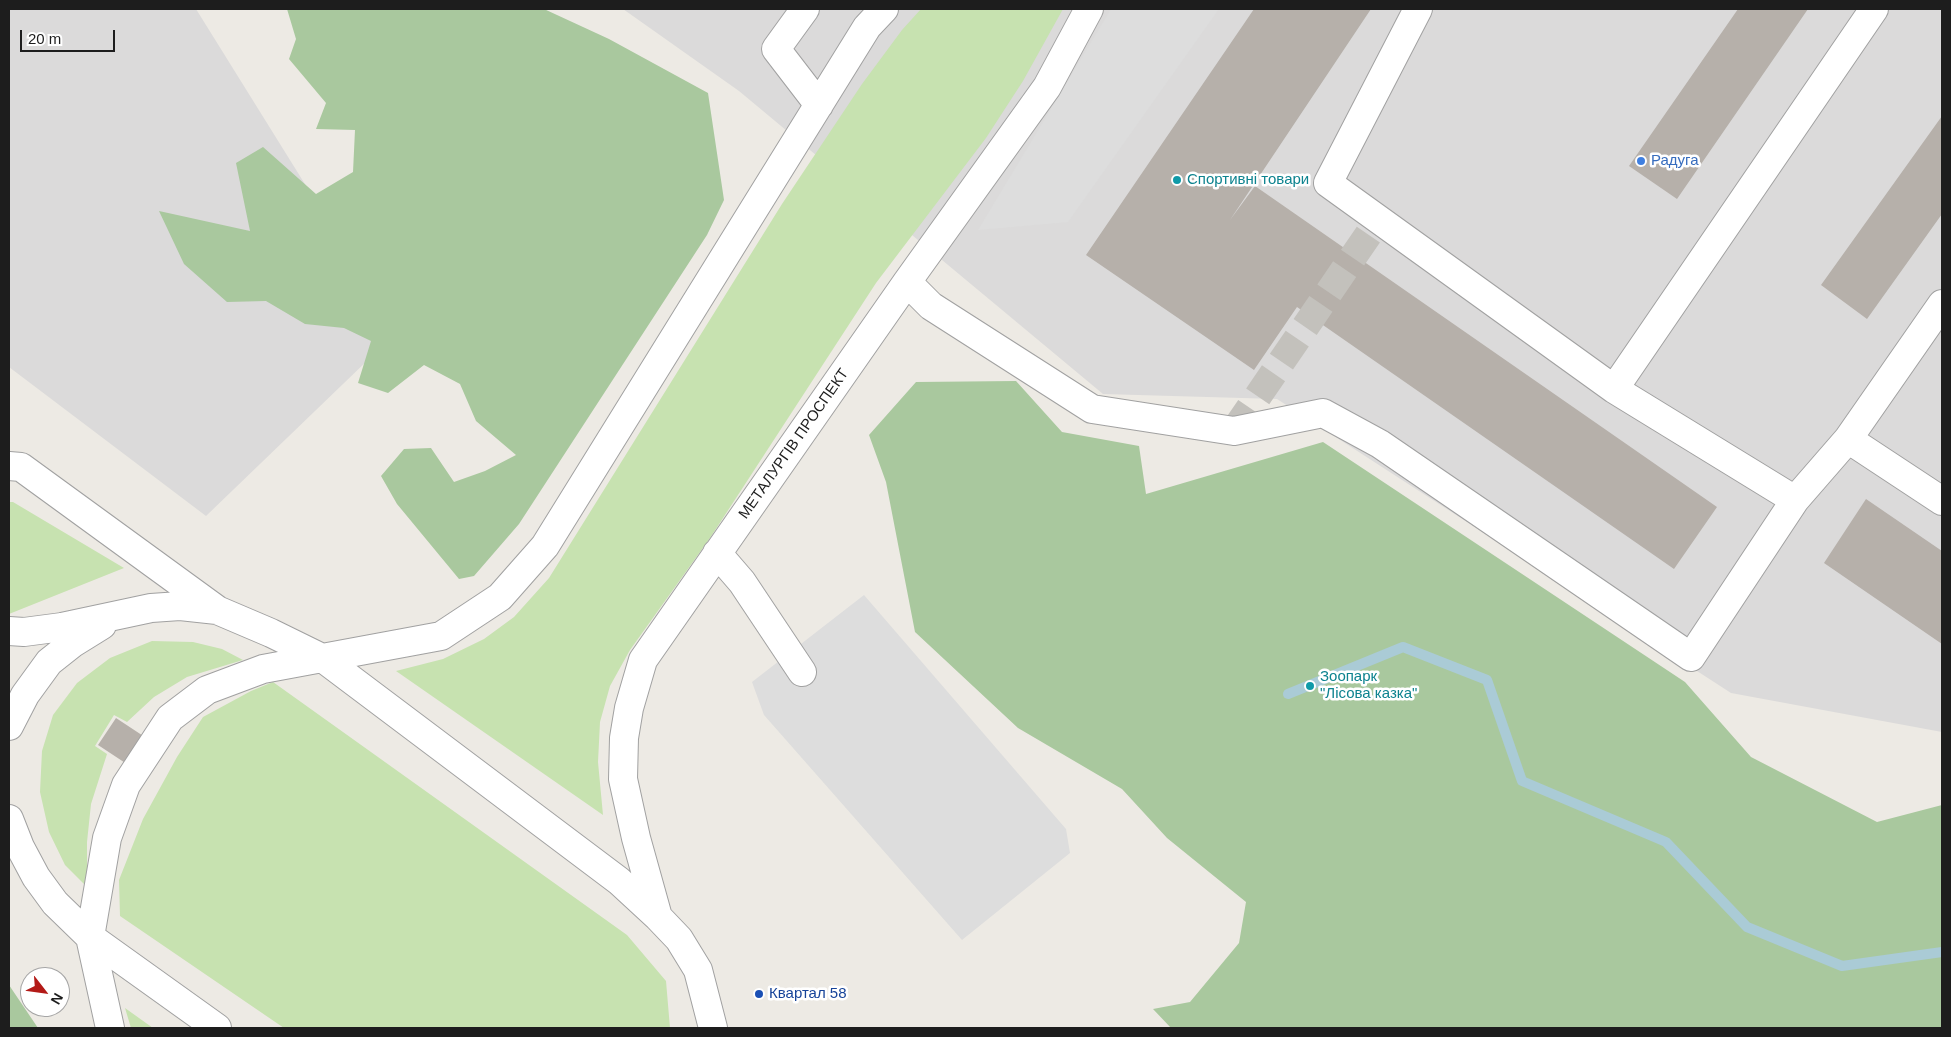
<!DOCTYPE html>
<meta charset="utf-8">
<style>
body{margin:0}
#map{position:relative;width:1951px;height:1037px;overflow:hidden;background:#edeae4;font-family:Arial,sans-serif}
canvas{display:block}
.frame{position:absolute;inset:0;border:10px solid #1d1d1d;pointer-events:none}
.north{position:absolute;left:20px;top:967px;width:50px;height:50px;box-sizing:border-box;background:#fff;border:1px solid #a5a5a5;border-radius:50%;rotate:120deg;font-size:14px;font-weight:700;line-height:20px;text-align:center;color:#1d1d1d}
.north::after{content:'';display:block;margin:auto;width:18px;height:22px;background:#b31a17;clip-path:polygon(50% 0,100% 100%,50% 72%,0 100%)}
.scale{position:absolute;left:20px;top:30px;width:95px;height:22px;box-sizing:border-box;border:2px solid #1d1d1d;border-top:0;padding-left:6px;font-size:15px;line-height:18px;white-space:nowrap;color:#1d1d1d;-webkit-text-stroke:4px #fff;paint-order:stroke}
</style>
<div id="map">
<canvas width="1951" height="1037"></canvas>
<div class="frame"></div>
<div class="north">N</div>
<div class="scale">20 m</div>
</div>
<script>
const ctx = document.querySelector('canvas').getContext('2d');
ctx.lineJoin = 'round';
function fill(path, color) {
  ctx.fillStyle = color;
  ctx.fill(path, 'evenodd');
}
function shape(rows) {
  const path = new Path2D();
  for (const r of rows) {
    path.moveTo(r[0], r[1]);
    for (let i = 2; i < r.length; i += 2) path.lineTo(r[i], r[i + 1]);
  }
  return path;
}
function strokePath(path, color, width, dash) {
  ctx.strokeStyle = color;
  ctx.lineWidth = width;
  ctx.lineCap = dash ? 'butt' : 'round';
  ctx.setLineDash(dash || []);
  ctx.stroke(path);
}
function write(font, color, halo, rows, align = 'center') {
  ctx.font = font + ' Arial,sans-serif';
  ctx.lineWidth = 5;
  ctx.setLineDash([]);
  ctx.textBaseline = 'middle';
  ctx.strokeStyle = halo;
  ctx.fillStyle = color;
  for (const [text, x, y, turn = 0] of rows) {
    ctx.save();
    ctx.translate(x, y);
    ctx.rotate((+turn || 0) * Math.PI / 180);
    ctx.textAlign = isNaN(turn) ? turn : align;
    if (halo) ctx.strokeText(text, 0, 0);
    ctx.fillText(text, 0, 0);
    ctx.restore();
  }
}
const residential = shape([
 [9,9,196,9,397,332,206,516,9,367],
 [623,9,1942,9,1942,732,1731,693,1277,399,1103,394,739,91]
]);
const grass = shape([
 [921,9,1063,9,1023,81,986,138,876,283,710,538,630,650,610,686,600,722,598,762,603,815,396,671,443,659,484,639,514,617,549,578,782,204,862,84,902,30],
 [9,502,13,502,124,568,9,614],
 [152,641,193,642,222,649,243,660,187,677,154,697,127,722,114,715,95,746,107,754,91,804,87,842,87,887,65,865,49,832,40,792,42,751,53,715,77,683,110,658],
 [273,682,627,935,666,981,670,1028,284,1028,120,916,119,880,143,819,177,757,203,717,251,691],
 [125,1008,153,1028,131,1028]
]);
const forest = shape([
 [287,9,544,9,609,39,708,93,724,200,707,235,519,524,474,576,459,579,397,504,381,476,404,449,431,448,454,482,485,471,516,455,476,421,460,384,424,365,388,393,358,383,371,341,344,328,305,324,266,301,227,302,184,264,159,211,250,231,236,163,263,147,316,194,353,172,355,130,316,129,326,103,289,59,296,39],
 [1016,381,1062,432,1139,446,1146,494,1323,442,1685,682,1751,757,1877,822,1942,805,1942,1028,1171,1028,1153,1009,1190,1002,1239,943,1246,902,1167,838,1122,789,1018,728,915,632,886,482,869,435,916,382],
 [9,985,38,1028,9,1028]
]);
const parking = shape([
 [1111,9,1219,9,1068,222,978,230],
 [864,595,1066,829,1070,853,962,940,764,715,752,682]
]);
const stream = shape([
 [1288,694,1403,647,1487,680,1522,781,1666,842,1747,927,1842,966,1942,952]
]);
const building = shape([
 [1254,9,1371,9,1230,220,1255,186,1717,507,1674,569,1297,307,1254,370,1086,255],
 [1738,9,1808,9,1677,199,1629,166],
 [1942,116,1942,214,1867,319,1821,285],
 [1866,499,1942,551,1942,644,1824,563],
 [116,718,163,749,145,776,98,745]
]);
const minorTunnel = shape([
 [1234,431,1379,219]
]);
const minor = shape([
 [805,9,776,49,819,105],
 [1418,9,1328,183,1614,389,1795,500],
 [907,282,931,306,1092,409,1234,431,1323,413,1380,444,1691,657,1795,500,1848,439,1942,501],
 [1614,389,1874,9],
 [1848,439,1942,304],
 [9,466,21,467,216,609],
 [717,553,742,582,802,672],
 [9,631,24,632,62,627,151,608,180,606,217,610,271,633,324,659,619,881,658,917,679,939,698,970,713,1028],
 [9,726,25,695,49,662,73,643,102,625],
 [9,819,20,847,36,877,55,903,90,937,217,1028],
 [658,917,636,838,623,779,624,738,629,708,643,660,907,282,1047,87,1089,9],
 [110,1028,90,937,107,838,126,785,170,718,207,690,263,669,441,636,500,597,545,546,867,27,884,9]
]);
const markers = [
 [1641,161,5,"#3f7fe0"],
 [1177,180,5,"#0f9aa8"],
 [1310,686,5,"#0f9aa8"],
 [759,994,5,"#1a4fb4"]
];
const shopNames = [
 ["Радуга",1651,161]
];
const cultureNames = [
 ["Спортивні товари",1187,180],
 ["Зоопарк",1320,677],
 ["\"Лісова казка\"",1320,694]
];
const streetNames = [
 ["МЕТАЛУРГІВ ПРОСПЕКТ",794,444,-55]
];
const transitNames = [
 ["Квартал 58",769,994]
];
fill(residential, '#dbdada');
fill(grass, '#c7e2b0');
fill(forest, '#a9c89e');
fill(parking, '#ddd');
strokePath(stream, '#aacbd6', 10);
fill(building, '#b6b0aa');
strokePath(minorTunnel, '#c3c1bc', 28, [28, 14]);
strokePath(minor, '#a1a1a1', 30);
strokePath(minor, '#fff', 28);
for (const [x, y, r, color] of markers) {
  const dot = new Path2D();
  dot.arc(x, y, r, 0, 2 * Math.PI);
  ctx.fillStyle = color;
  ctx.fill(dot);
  strokePath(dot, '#fff', 2);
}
write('15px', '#366cbe', '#fff', shopNames, 'left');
write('15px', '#0d838f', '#fff', cultureNames, 'left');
write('15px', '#1d1d1d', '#fff', streetNames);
write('15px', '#164399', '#fff', transitNames, 'left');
</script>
